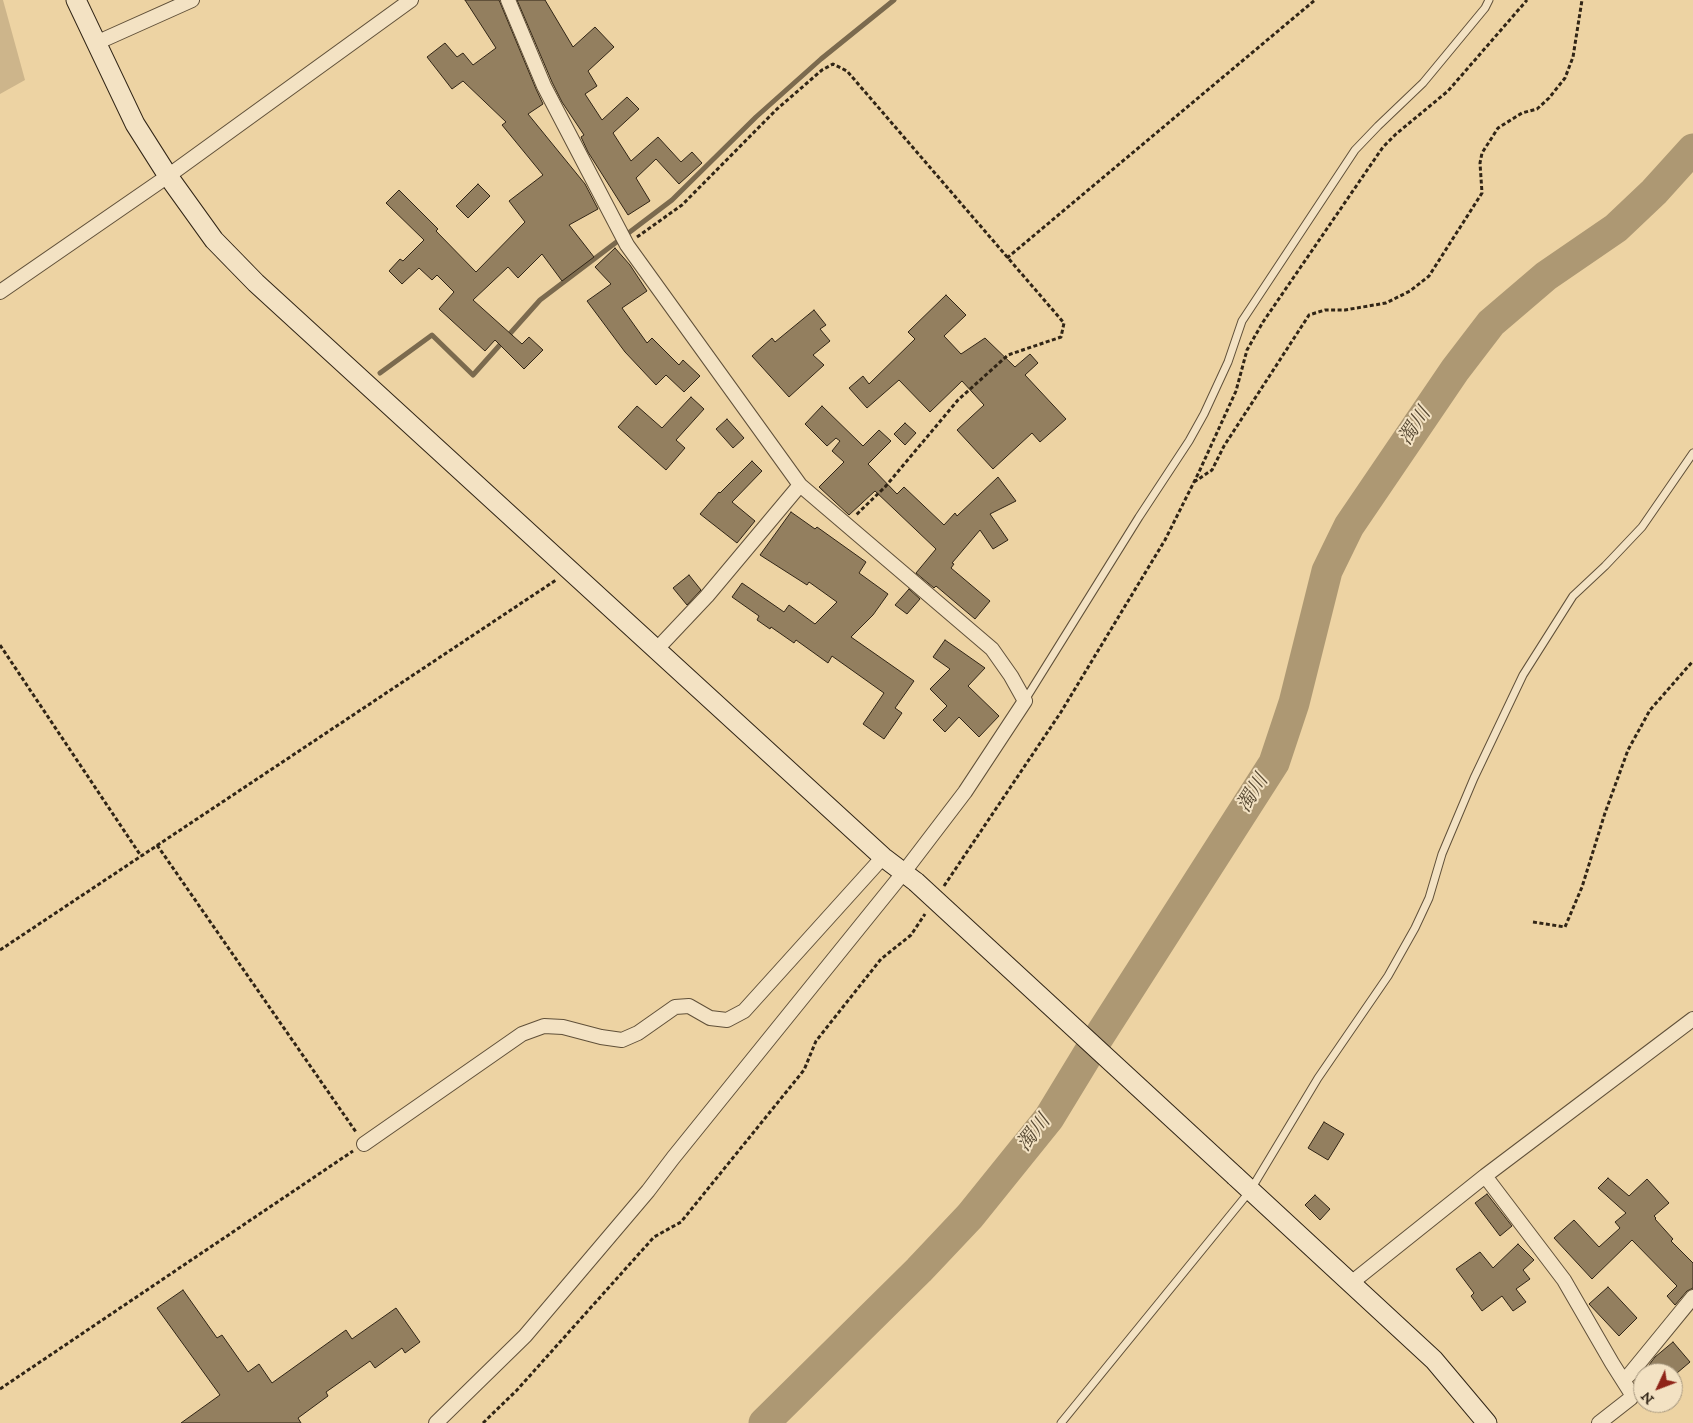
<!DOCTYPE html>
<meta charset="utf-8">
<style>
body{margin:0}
#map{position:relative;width:1693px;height:1423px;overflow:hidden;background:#edd3a3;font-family:"IM FELL DW Pica",serif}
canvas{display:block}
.north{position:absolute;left:1633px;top:1363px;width:50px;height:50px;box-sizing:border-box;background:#f3e2c3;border:1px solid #a5967e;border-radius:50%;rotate:227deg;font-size:14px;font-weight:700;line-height:20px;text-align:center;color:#312516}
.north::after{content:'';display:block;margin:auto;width:18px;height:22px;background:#8f2418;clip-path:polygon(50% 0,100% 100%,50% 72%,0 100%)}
</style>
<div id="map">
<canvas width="1693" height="1423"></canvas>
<div class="north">N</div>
</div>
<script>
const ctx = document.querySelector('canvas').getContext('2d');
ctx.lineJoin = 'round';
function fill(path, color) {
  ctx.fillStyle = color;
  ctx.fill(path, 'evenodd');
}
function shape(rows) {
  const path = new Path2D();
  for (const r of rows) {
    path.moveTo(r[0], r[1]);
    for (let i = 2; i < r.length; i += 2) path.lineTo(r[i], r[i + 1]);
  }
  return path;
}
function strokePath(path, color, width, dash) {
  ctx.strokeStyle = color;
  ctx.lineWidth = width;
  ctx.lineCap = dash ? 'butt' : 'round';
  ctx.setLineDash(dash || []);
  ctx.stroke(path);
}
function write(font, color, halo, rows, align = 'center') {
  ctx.font = font + ' "IM FELL DW Pica","Noto Serif JP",serif';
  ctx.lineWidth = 4;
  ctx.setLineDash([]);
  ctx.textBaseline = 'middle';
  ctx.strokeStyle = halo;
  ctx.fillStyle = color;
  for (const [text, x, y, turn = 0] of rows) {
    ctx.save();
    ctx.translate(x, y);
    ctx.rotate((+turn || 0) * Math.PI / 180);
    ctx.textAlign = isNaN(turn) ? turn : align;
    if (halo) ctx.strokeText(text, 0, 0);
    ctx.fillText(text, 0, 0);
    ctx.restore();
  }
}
const green = shape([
 [0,0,3,0,25,80,0,94]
]);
const stream = shape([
 [380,373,432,335,473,375,540,300,672,200,756,117,821,59,894,0]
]);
const river = shape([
 [764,1423,919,1270,970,1216,1049,1118,1091,1049,1274,763,1294,703,1327,571,1349,526,1455,370,1491,323,1546,276,1616,228,1654,192,1693,149]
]);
const building = shape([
 [465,0,499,0,536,89,543,104,528,114,585,184,598,209,569,225,594,257,562,281,542,254,518,278,508,267,473,300,522,344,529,337,543,350,524,369,495,340,485,351,439,309,454,292,437,275,432,280,419,268,402,284,389,271,400,259,403,261,424,240,386,203,399,190,438,229,436,231,476,272,525,222,509,201,543,175,502,125,506,122,463,81,452,89,427,57,445,43,457,57,463,53,473,65,496,48,465,0],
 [517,0,545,0,573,47,595,27,614,47,588,71,597,86,585,94,602,120,627,97,639,109,613,133,631,161,658,137,681,162,692,152,702,163,679,184,656,159,636,178,650,201,628,215,588,152,581,137,584,135,562,102,552,82,517,0],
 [478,184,490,196,468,218,456,206,478,184],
 [615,248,630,265,647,291,622,308,647,343,652,338,679,365,683,360,700,376,684,392,666,375,656,385,625,352,587,301,611,284,595,267,615,248],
 [946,295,966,315,944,336,961,354,985,338,1015,367,1030,354,1038,363,1025,375,1066,419,1040,442,1032,433,993,469,957,430,984,405,962,381,930,412,899,380,867,408,849,388,863,376,869,384,915,339,908,332,946,295],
 [814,310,826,325,820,329,830,341,813,355,824,365,789,397,752,356,772,338,775,342,814,310],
 [691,397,704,409,676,440,685,448,666,470,618,427,637,406,662,428,691,397],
 [822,406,863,446,879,430,891,441,868,464,897,494,904,487,944,525,955,513,957,516,998,477,1016,501,990,514,1008,540,993,549,980,530,952,563,954,564,951,568,990,601,975,619,936,586,934,588,916,573,936,549,875,491,849,515,819,487,844,462,832,451,840,441,836,438,827,446,805,424,822,406],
 [727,419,744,438,733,448,716,429,727,419],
 [905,423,916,433,905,445,894,434,905,423],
 [752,461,762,471,732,502,755,521,737,543,700,514,719,492,720,493,752,461],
 [791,512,815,529,817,527,866,562,859,573,888,594,873,615,851,637,914,681,895,708,902,713,884,739,863,724,884,693,832,656,828,663,796,640,794,643,771,627,770,629,757,620,759,616,732,597,742,583,784,612,789,605,815,624,837,602,809,582,807,585,760,555,791,512],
 [689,575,701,590,687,605,673,588,689,575],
 [909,589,920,599,907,614,895,605,909,589],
 [945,640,985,668,968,686,999,716,979,737,959,717,945,732,933,720,947,706,930,689,950,669,933,657,945,640],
 [1324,1122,1344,1134,1328,1160,1308,1148,1324,1122],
 [1608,1178,1629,1196,1647,1179,1669,1203,1654,1216,1656,1218,1655,1219,1673,1239,1671,1241,1693,1263,1693,1288,1687,1291,1675,1305,1667,1296,1677,1286,1632,1240,1592,1279,1554,1238,1574,1220,1599,1247,1620,1228,1615,1222,1626,1213,1598,1188,1608,1178],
 [1487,1194,1512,1226,1500,1236,1475,1203,1487,1194],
 [1315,1195,1330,1209,1320,1220,1305,1205,1315,1195],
 [1518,1244,1534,1260,1523,1270,1530,1279,1516,1289,1526,1302,1513,1311,1502,1296,1482,1311,1471,1296,1474,1293,1456,1269,1480,1252,1493,1268,1518,1244],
 [1608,1287,1637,1318,1619,1336,1589,1304,1608,1287],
 [183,1290,217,1338,222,1335,248,1372,259,1364,272,1383,346,1330,352,1339,396,1308,420,1342,405,1353,402,1348,375,1368,370,1361,326,1392,328,1396,298,1418,301,1423,181,1423,220,1395,157,1308,183,1290],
 [1673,1342,1690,1362,1677,1373,1656,1373,1649,1365,1655,1357,1673,1342]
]);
const path = shape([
 [637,237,682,205,777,109,822,70,833,64,847,71,1064,323,1061,337,1008,355,958,400,885,487,856,515],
 [1007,258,1315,0],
 [1194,482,1212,470,1224,446,1309,315,1325,310,1345,310,1386,303,1410,291,1429,276,1482,193,1480,163,1482,153,1498,128,1522,113,1537,109,1549,98,1565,78,1573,57,1582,0],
 [0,645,141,856],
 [157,845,356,1132],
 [944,886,1061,712,1165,540,1199,472,1236,391,1247,350,1263,322,1383,147,1396,134,1448,91,1527,0],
 [1533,922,1565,927,1582,887,1605,813,1628,750,1650,710,1693,661],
 [0,950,556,580],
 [0,1389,353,1151],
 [483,1423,517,1390,654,1237,681,1222,804,1070,816,1041,881,959,911,935,925,914]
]);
const lane = shape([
 [1025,700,1139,517,1189,441,1204,414,1228,362,1242,321,1355,150,1378,126,1423,83,1485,8,1489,0],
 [1061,1423,1250,1191,1318,1078,1388,976,1415,928,1429,898,1442,854,1474,778,1523,675,1573,596,1605,566,1642,527,1693,453]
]);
const street = shape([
 [96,43,192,0],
 [0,292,168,176,411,0],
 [656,650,707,596,800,485],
 [364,1144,522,1034,544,1026,563,1027,601,1037,622,1040,638,1033,675,1007,689,1006,710,1018,727,1020,744,1011,883,857],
 [1485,1176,1564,1280,1612,1363,1631,1393,1631,1398,1599,1423],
 [1351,1283,1485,1176,1693,1019],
 [1623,1380,1630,1374,1693,1297],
 [436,1423,525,1336,648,1191,673,1158,904,872,965,792,1025,701,1011,676,992,649,800,485,627,245,544,86,508,0]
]);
const secondary = shape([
 [76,0,135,124,168,176,214,240,256,283,883,857,916,882],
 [1235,1176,1434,1360,1487,1423]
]);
const secondaryBridge = shape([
 [916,882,1235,1176]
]);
const waterNames = [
 ["濁川",1416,427,-56],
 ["濁川",1254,794,-58],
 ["濁川",1035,1134,-52]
];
fill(green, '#cdb58b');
strokePath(stream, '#7b6a4e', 5);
strokePath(river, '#ad9873', 31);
fill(building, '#937f5f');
strokePath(building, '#312516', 1);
strokePath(lane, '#605039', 9);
strokePath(street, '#605039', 16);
strokePath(secondary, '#312516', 21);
strokePath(path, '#312516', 3, [4, 2.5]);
strokePath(lane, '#f3e2c3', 7);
strokePath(street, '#f3e2c3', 14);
strokePath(secondary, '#f3e2c3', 19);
strokePath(secondaryBridge, '#312516', 21, []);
strokePath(secondaryBridge, '#f3e2c3', 19);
write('italic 20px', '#564832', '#f3e2c3', waterNames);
</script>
